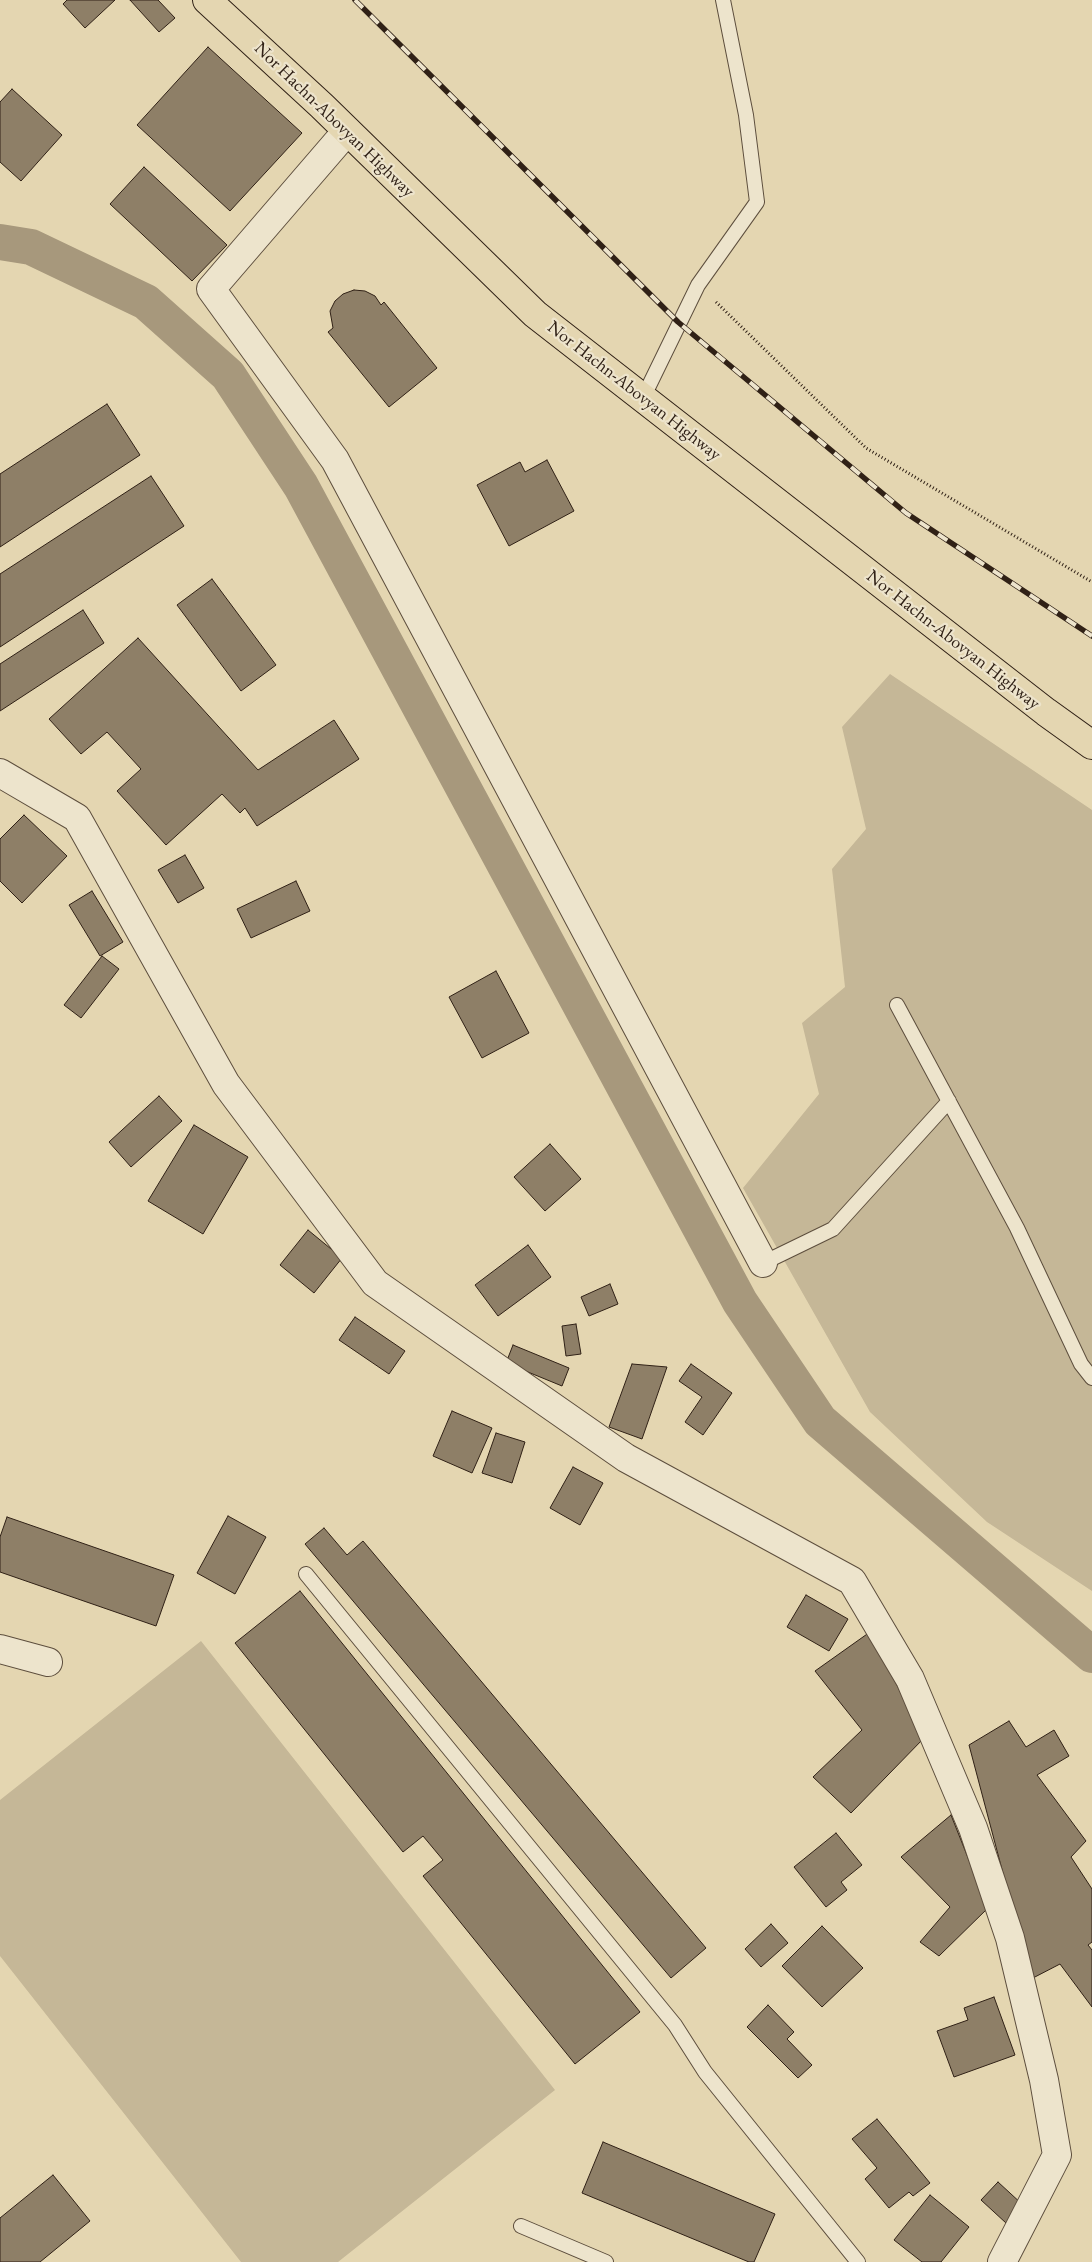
<!DOCTYPE html>
<style>
body{margin:0}
canvas{display:block;background:#e4d6b1}
</style>
<canvas width="1092" height="2262"></canvas>
<script>
const ctx = document.querySelector('canvas').getContext('2d');
ctx.lineJoin = 'round';
function fill(path, color) {
  ctx.fillStyle = color;
  ctx.fill(path, 'evenodd');
}
function shape(rows) {
  const path = new Path2D();
  for (const r of rows) {
    path.moveTo(r[0], r[1]);
    for (let i = 2; i < r.length; i += 2) path.lineTo(r[i], r[i + 1]);
  }
  return path;
}
function strokePath(path, color, width, dash) {
  ctx.strokeStyle = color;
  ctx.lineWidth = width;
  ctx.lineCap = dash ? 'butt' : 'round';
  ctx.setLineDash(dash || []);
  ctx.stroke(path);
}
function write(font, color, halo, rows, align = 'center') {
  ctx.font = font + ' "EB Garamond",serif';
  ctx.lineWidth = 4.5;
  ctx.setLineDash([]);
  ctx.textBaseline = 'middle';
  ctx.strokeStyle = halo;
  ctx.fillStyle = color;
  for (const [text, x, y, turn = 0] of rows) {
    ctx.save();
    ctx.translate(x, y);
    ctx.rotate((+turn || 0) * Math.PI / 180);
    ctx.textAlign = isNaN(turn) ? turn : align;
    if (halo) ctx.strokeText(text, 0, 0);
    ctx.fillText(text, 0, 0);
    ctx.restore();
  }
}
const green = shape([
 [890,674,1092,810,1092,1591,987,1522,870,1412,743,1188,819,1094,802,1023,845,987,832,869,866,829,842,727],
 [201,1641,555,2090,338,2262,241,2262,0,1956,0,1800]
]);
const canal = shape([
 [0,242,31,247,146,302,228,375,301,486,740,1302,820,1421,1092,1655]
]);
const building = shape([
 [67,0,115,0,85,28,63,4,67,0],
 [130,0,158,0,175,18,159,32,130,0],
 [208,47,302,133,230,211,137,125,208,47],
 [12,89,62,135,21,181,0,162,0,102,12,89],
 [144,167,227,245,192,281,110,204,144,167],
 [354,290,365,291,375,296,381,305,384,302,437,368,389,407,328,332,333,328,330,311,335,301,343,294,354,290],
 [107,404,140,455,0,547,0,474,107,404],
 [547,460,574,511,509,546,477,485,520,462,525,472,547,460],
 [151,476,184,526,0,647,0,574,151,476],
 [212,579,276,665,241,691,177,605,212,579],
 [83,610,104,643,0,711,0,664,83,610],
 [138,638,258,770,334,720,359,759,257,826,245,808,240,813,222,794,166,845,117,791,141,769,107,732,81,754,49,719,138,638],
 [24,815,67,856,22,903,0,881,0,839,24,815],
 [185,855,204,888,178,903,158,870,185,855],
 [296,881,310,911,251,938,237,909,296,881],
 [92,891,123,942,100,956,69,905,92,891],
 [102,956,119,969,81,1018,64,1005,102,956],
 [496,971,529,1033,482,1058,449,997,496,971],
 [159,1096,182,1121,131,1167,109,1142,159,1096],
 [194,1125,248,1157,203,1234,148,1201,194,1125],
 [550,1144,581,1179,545,1211,514,1177,550,1144],
 [308,1230,342,1258,314,1293,280,1265,308,1230],
 [528,1245,551,1277,498,1316,475,1285,528,1245],
 [610,1284,618,1304,589,1316,581,1297,610,1284],
 [355,1317,405,1351,389,1374,339,1340,355,1317],
 [576,1324,581,1354,566,1356,562,1326,576,1324],
 [513,1345,569,1368,562,1386,506,1363,513,1345],
 [632,1364,667,1367,642,1439,609,1427,632,1364],
 [691,1364,732,1393,703,1435,685,1422,702,1397,679,1381,691,1364],
 [452,1411,492,1428,472,1473,433,1456,452,1411],
 [496,1433,525,1442,512,1483,482,1473,496,1433],
 [573,1467,603,1483,580,1525,550,1508,573,1467],
 [228,1516,266,1537,235,1594,197,1573,228,1516],
 [7,1517,174,1575,156,1626,0,1572,0,1537,7,1517],
 [324,1528,347,1555,363,1541,706,1948,671,1978,305,1544,324,1528],
 [300,1591,640,2012,575,2064,423,1876,443,1860,423,1836,403,1852,235,1643,300,1591],
 [806,1595,848,1619,829,1651,787,1627,806,1595],
 [870,1632,924,1738,851,1813,813,1777,862,1730,815,1671,870,1632],
 [1009,1721,1026,1747,1054,1730,1069,1756,1037,1775,1086,1841,1071,1857,1092,1889,1092,1942,1088,1945,1092,1950,1092,2007,1060,1964,1031,1979,969,1745,1009,1721],
 [951,1815,988,1908,939,1956,920,1942,950,1907,901,1857,951,1815],
 [836,1833,862,1865,841,1882,847,1890,826,1907,794,1867,836,1833],
 [771,1924,788,1943,761,1967,745,1949,771,1924],
 [822,1926,863,1968,822,2007,782,1966,822,1926],
 [994,1997,1015,2055,954,2077,937,2031,968,2020,964,2008,994,1997],
 [768,2005,794,2032,787,2039,812,2065,798,2078,747,2027,768,2005],
 [877,2119,930,2183,913,2196,909,2192,889,2208,865,2179,877,2168,852,2139,877,2119],
 [603,2142,775,2214,754,2262,749,2262,582,2193,603,2142],
 [53,2175,90,2221,40,2262,0,2262,0,2218,53,2175],
 [998,2182,1023,2205,1006,2223,981,2200,998,2182],
 [930,2195,969,2227,941,2262,922,2262,894,2240,930,2195]
]);
const path = shape([
 [716,302,866,448,1092,582]
]);
const lane = shape([
 [643,398,698,285,757,202,746,115,723,0],
 [897,1005,1017,1228,1081,1364,1092,1378],
 [763,1263,833,1229,949,1101],
 [306,1574,675,2025,705,2072,858,2262],
 [521,2226,606,2262]
]);
const street = shape([
 [347,131,211,289,335,460,763,1263],
 [0,773,77,818,226,1084,375,1283,626,1458,852,1581,910,1679,973,1828,1010,1938,1044,2080,1057,2155,1002,2262],
 [0,1649,48,1662]
]);
const primary = shape([
 [207,0,322,106,535,314,1046,712,1092,745]
]);
const rail = shape([
 [355,0,678,322,906,513,1092,636]
]);
const streetNames = [
 ["Nor Hachn-Abovyan Highway",334,120,44],
 ["Nor Hachn-Abovyan Highway",634,391,38],
 ["Nor Hachn-Abovyan Highway",953,640,38]
];
fill(green, '#c5b797');
strokePath(canal, '#a7987c', 36);
fill(building, '#8e7f67');
strokePath(building, '#302116', 1);
strokePath(lane, '#5d4e3d', 16);
strokePath(street, '#5d4e3d', 30);
strokePath(primary, '#302116', 30);
strokePath(path, '#302116', 3, [1, 2.5]);
strokePath(lane, '#ede4cc', 14);
strokePath(street, '#ede4cc', 28);
strokePath(primary, '#e4d6b1', 28);
strokePath(rail, '#302116', 5.5);
strokePath(rail, '#ede4cc', 4, [11]);
write('18px', '#302116', '#ede4cc', streetNames);
</script>
